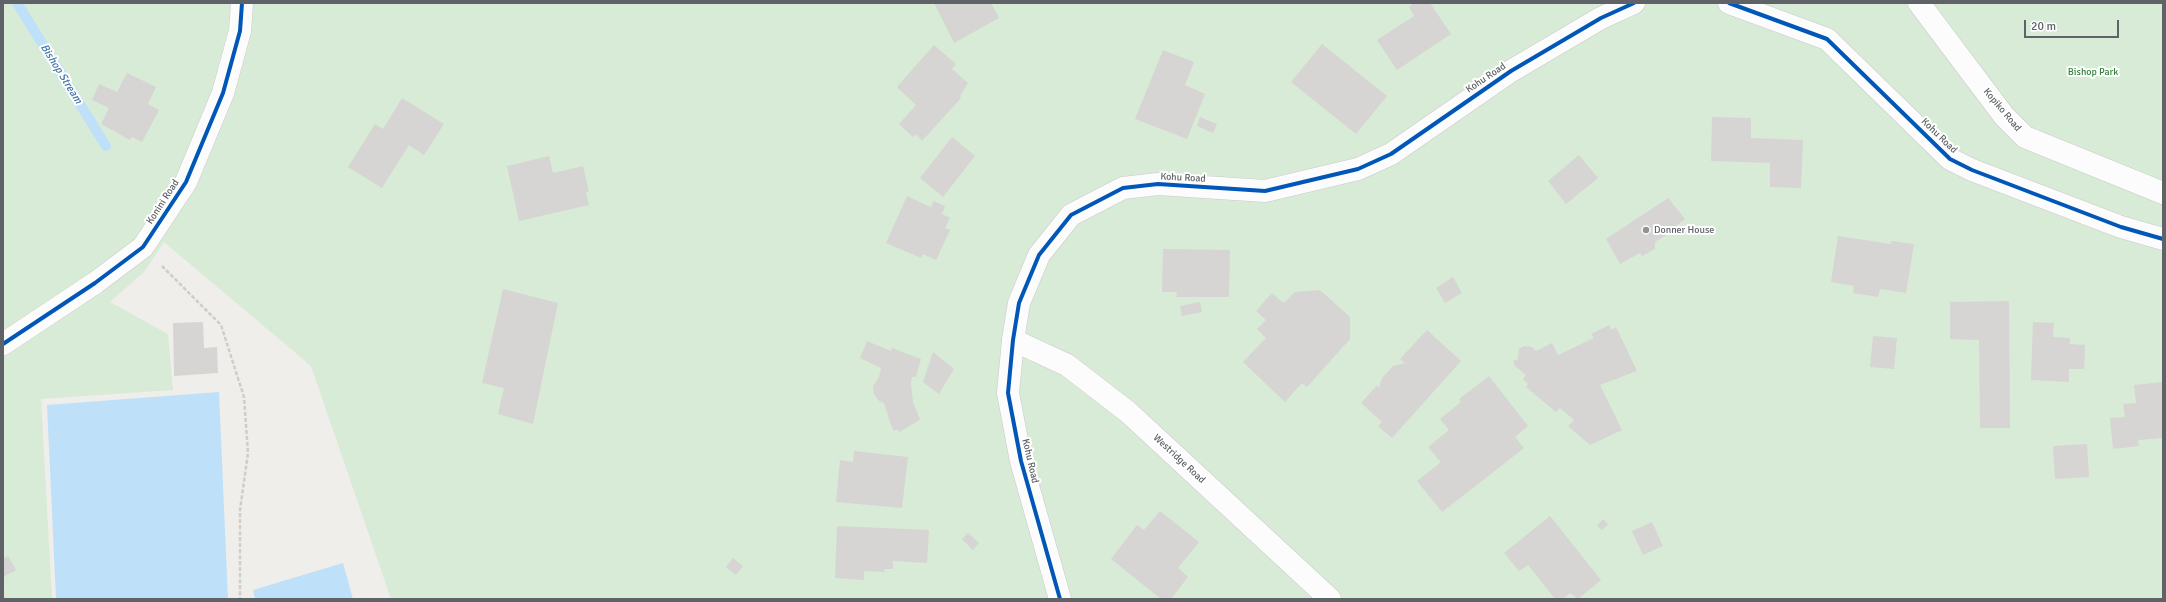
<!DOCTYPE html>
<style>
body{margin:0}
#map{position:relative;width:2166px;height:602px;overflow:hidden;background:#efeeea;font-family:Signika,sans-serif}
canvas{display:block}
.frame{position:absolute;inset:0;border:4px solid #5f6368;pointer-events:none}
.scale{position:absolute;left:2024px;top:20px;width:95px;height:18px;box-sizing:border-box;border:2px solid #5f6368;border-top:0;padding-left:5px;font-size:12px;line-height:14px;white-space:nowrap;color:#5f6368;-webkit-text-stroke:3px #fff;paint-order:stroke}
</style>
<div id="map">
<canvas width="2166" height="602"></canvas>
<div class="frame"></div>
<div class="scale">20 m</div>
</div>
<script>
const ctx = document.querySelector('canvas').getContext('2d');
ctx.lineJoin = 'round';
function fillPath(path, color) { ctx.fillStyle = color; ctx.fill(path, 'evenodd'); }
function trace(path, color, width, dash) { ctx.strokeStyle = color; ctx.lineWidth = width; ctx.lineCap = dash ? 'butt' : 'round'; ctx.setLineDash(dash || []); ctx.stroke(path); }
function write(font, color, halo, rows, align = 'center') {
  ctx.font = font + ' Signika,sans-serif'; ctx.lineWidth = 4; ctx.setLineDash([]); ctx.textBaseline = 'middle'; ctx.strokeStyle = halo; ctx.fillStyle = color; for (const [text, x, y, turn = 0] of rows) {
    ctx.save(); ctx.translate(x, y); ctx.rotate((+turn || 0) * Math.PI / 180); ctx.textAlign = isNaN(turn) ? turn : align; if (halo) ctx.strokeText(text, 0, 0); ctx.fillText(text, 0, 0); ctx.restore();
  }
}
const green = new Path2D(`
 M3,3H2163V599H391L311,366L164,242L144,272L110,302L168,334L173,390L41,399L52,599H3Z`);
const water = new Path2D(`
 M219,392L228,599H56L47,405Z
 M343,563L353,599H255L253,590Z`);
const stream = new Path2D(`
 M17,3L106,146`);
const building = new Path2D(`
 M934,3H991L999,18L954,43Z
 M1414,3H1430L1451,34L1397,70L1377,40L1414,16L1409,7Z
 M1322,44L1387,96L1356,134L1291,82Z
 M934,45L956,64L952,69L968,83L960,96L961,98L922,141L916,134L913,137L899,124L916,105L897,87Z
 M1163,50L1194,62L1185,85L1205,94L1187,139L1135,119Z
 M127,73L156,87L148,104L159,110L142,142L132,137L130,140L101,124L109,108L92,100L99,84L117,92Z
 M402,98L444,124L424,155L409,145L382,188L348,167L375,124L383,129Z
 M1200,117L1217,124L1213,133L1197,126Z
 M1712,117L1751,118V138L1803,140L1801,188L1770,187V163L1711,161Z
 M952,137L975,156L943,197L920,178Z
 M1579,155L1598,178L1566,204L1548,181Z
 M549,156L553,173L583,166L589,192H586L589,205L519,221L507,166Z
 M907,196L931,207L934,201L945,206L942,214L950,218L945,228L950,230L936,260L923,254L921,258L886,243Z
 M1668,198L1685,219L1672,229L1673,231L1655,242V249L1642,256L1640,253L1620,264L1606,239Z
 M1838,236L1891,244V241L1914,244L1906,293L1880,289L1878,297L1853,293L1854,286L1831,282Z
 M1163,249L1230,250L1229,297H1176L1177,292H1162Z
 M1453,277L1462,293L1445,303L1436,288Z
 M503,289L558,303L533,424L498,414L504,388L482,383Z
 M1320,290L1350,317V339L1307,387L1302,383L1285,402L1243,362L1266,338L1257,329L1266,320L1256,311L1272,293L1282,302H1285L1295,292Z
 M2009,301L2010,428H1980L1979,340L1950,339V302Z
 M1200,302L1202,312L1182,316L1180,306Z
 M203,322L204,348L217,347L218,373L174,376L173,323Z
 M2033,322L2054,323L2053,337L2070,338V344L2085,345L2084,369H2069V382L2031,380Z
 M1609,325L1611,330L1616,327L1637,371L1600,385L1622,430L1590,445L1568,426L1574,420L1560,408L1556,412L1526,387L1528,384L1523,379L1526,375L1515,366L1513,361L1518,359L1519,349L1524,346L1532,347L1536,351L1552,343L1558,355L1594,338L1591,334Z
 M1427,330L1461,361L1392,438L1378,426L1382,422L1361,403L1377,385L1379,388L1382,378L1393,366L1405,363L1400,359Z
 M1873,336L1897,338L1894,369L1870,367Z
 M867,341L891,351L892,348L921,359L916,377H912L911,383L913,402L920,420L899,432L897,429L894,431L891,425L884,403L879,401L874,394L873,386L879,377L881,368L860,358Z
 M933,352L954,369L939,394L923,382Z
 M1489,376L1528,426L1515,437L1524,448L1442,512L1417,481L1441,462L1428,447L1449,430L1440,419L1461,402L1459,399Z
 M2163,382V438L2138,440L2139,446L2113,449L2110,418L2125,417L2123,404L2136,403L2134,385Z
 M2087,444L2089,477L2055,479L2053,446Z
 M854,451L908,457L902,508L836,502L840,460L853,462Z
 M1160,511L1199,542L1178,568L1188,577L1171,599H1161L1111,559L1137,525L1144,530Z
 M1550,516L1601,580L1578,599L1570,593L1563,599H1555L1528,565L1519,571L1504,553Z
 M1603,519L1608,524L1602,530L1597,526Z
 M1652,522L1663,546L1643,555L1632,531Z
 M837,526L929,530L927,563L893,561V569H884L885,572L864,571V580L835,578Z
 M968,533L979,543L973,550L962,539Z
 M8,556L16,570L3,577V559Z
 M733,558L743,566L736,575L726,567Z`);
const path = new Path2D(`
 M162,266L221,325L244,397L248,453L240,510V599`);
const street = new Path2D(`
 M1013,340L1067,365L1128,412L1330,599
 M3,344L95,283L143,247L186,182L223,93L240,31L242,3`);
const secondary = new Path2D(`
 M1729,3L1827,39L1950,159L1972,170L2121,227L2163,239
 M1919,3L2004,116L2025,137L2163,193
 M1060,599L1021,461L1008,393L1013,340L1019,303L1039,255L1071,215L1123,188L1158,184L1265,191L1358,169L1391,154L1511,71L1601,18L1634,3`);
const cycleway = new Path2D(`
 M1729,3L1827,39L1950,159L1972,170L2121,227L2163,239
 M3,344L95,283L143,247L186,182L223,93L240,31L242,3
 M1060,599L1021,461L1008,393L1013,340L1019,303L1039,255L1071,215L1123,188L1158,184L1265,191L1358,169L1391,154L1511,71L1601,18L1634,3`);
const markers = [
 [1646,230,4,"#919496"]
];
const parkNames = [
 ["Bishop Park",2093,72]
];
const streetNames = [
 ["Kohu Road",1486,78,-34],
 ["Kopiko Road",2002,110,50],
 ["Kohu Road",1939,136,44],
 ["Kohu Road",1183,178,3],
 ["Konini Road",163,202,-57],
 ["Westridge Road",1179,459,43],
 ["Kohu Road",1030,461,77]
];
const poiNames = [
 ["Donner House",1654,230]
];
const waterNames = [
 ["Bishop Stream",61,74,58]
];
fillPath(green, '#d8ebd6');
fillPath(water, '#bfe0f9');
trace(stream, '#bfe0f9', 10);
fillPath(building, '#d6d5d3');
trace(street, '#cbcccc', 23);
trace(secondary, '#cacacb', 23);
trace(path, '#cacfcc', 2.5, [4, 2]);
trace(street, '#fdfcfc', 22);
trace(secondary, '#fdfcfc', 22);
trace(cycleway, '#0057b8', 4);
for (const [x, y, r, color] of markers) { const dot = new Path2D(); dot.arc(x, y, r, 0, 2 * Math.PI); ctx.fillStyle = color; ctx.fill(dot); trace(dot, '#fff', 1.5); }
write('10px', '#348238', '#fff', parkNames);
write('10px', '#5f6368', '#fff', streetNames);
write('10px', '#5f6368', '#fff', poiNames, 'left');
write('italic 11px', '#4174aa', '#fff', waterNames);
</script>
